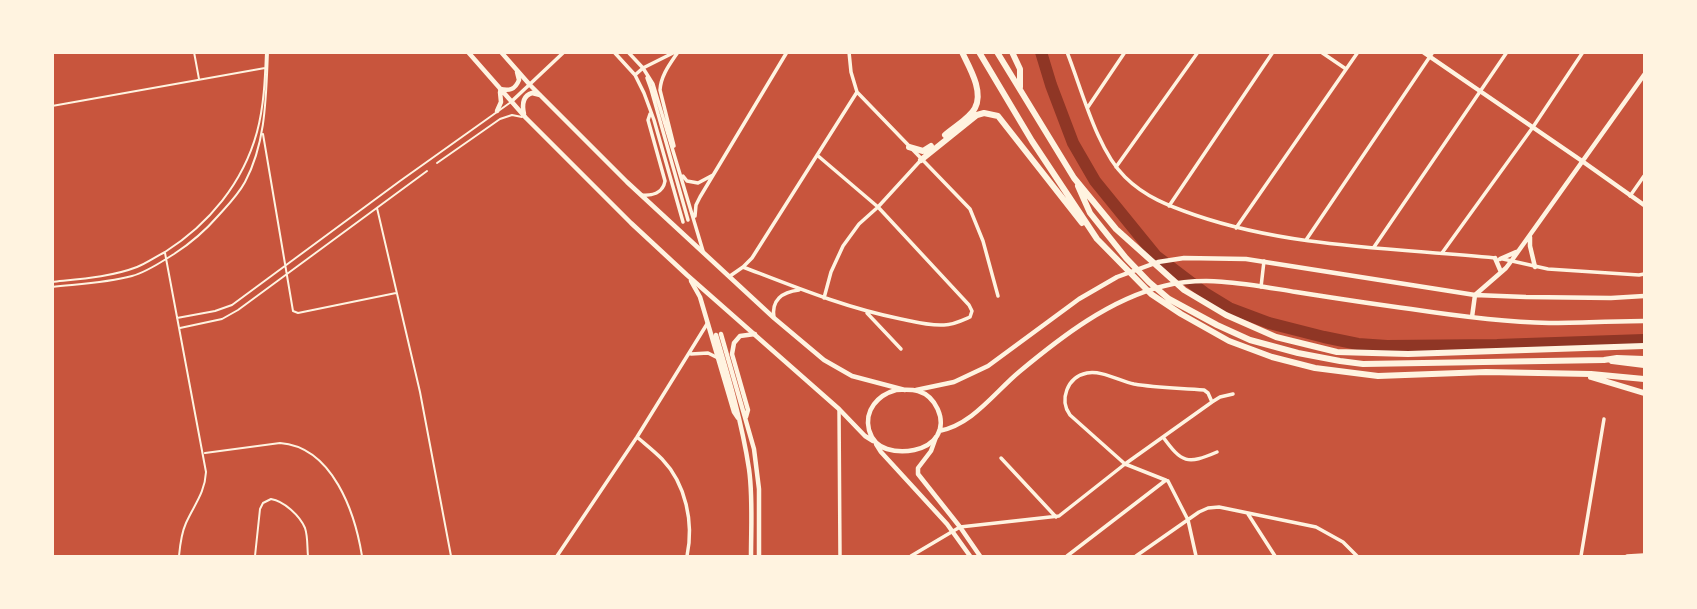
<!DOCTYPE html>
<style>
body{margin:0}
#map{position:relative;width:1697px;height:609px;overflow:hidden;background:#c8553d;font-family:Georgia,serif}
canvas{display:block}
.frame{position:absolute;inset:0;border:54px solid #fff3e0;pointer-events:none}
</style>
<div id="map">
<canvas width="1697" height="609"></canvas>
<div class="frame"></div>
</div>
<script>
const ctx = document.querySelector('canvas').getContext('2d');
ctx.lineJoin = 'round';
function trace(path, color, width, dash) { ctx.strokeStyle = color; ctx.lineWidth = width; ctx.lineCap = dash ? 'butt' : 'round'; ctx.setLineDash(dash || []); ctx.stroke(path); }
const river = new Path2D(`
 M1041,52L1051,85L1073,143L1095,181L1156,256L1206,294L1229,308L1269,323L1324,337L1358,344L1387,346L1497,345L1644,340`);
const service = new Path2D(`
 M194,52L199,79
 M52,106L265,68
 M263,134L293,311L298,313L396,293
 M437,163L500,119L512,115L522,117
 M377,208L420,392L451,556
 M165,253L206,472C205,493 194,505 186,523C181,534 180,545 179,556
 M52,282C80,279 111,277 137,267C147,263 155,257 165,252C209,224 243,183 257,132C264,106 265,79 266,52
 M52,287C79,284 106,283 132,276C147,272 161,262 174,254C191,243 205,231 218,216C228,205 238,195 245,182C266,143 266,97 268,52
 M177,318L215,311L232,305L400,181L511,102
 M180,328L222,319L238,310L427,171
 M205,453L280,443C333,447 355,513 362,556
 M255,556L260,509L263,503L271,499C284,501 300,516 305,528C308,537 307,547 308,556`);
const minor = new Path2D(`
 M614,52L635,75L644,93L654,120L683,222
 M628,52L643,68L653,84L703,251
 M849,52L851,72L857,92L970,209L983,241L998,296
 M1067,52C1082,90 1097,150 1125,177C1145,197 1169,206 1195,215C1291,248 1395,248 1495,258
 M1321,52L1346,69
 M635,75L643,68L675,52
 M647,78L651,89L688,220
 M512,101L564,52
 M1088,107L1125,52
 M674,146L660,90C661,75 670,64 678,52
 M1116,167L1198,52
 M683,176L687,181L698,183L713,175
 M641,195C652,196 663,193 665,181L648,120L650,114
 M1630,196L1644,176
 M1169,206L1273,52
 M695,216L696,205L700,197L787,52
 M1236,228L1358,52
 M1306,240L1433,52
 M1374,247L1507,52
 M1442,253L1533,127L1583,52
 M1503,259L1548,269L1639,275L1644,274
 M743,267C795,287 846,308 901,319C915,322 930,326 944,325C953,325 961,321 970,317L972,311L969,305L878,207L817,155
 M730,276L743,267L752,258L857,92
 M1261,287L1264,261
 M824,298L831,272L843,246L859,224L878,207L921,160
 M867,313L901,349
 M774,318C771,300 782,292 799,290
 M691,354L708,353L716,357
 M839,409L840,556
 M637,437C645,444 654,451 662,459C686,484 694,523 687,556
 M1163,437C1182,463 1187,465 1217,452
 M1001,458L1056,517
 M1248,514L1275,556
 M557,556L637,437L707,324
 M911,556L960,527L1059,516L1125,464L1212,402L1220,397L1233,394
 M1067,556L1166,480
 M1136,556L1199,512L1208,508L1219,507L1316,527L1343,542L1357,556
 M1196,556L1188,520L1168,481L1125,464L1070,415C1059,400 1067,377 1087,373C1101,370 1120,381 1134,384C1157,388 1181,388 1204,390L1208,393L1212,402
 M1581,556L1604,419
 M1627,556L1644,555`);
const tertiary = new Path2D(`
 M1423,52L1582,161
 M691,281L700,297L734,412L738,418
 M721,334L754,449L759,489V556
 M716,335C729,379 742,423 749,469C753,497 751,527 751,556
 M746,417L748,410L732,354L734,343L740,336L755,334
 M936,437L931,451L918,468V474L960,527L980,556
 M876,444L881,452L947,524L970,556`);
const secondary = new Path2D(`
 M468,52L526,118L631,223L687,275L839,409L865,436L873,441
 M501,52L530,85L627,182L774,318L824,360L852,376L905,390
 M500,89C509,91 515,90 519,80L517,72
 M497,111L501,102L500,92
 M524,114C522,105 522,96 532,93L540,95
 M1582,161L1644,205
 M1530,237V246L1535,267
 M1495,258L1501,272
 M1500,259L1516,252
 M1475,295L1506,268L1512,260L1644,75
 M1472,317L1475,295
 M896,390C904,390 911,389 918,391C935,396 947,419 937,436C927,451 903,454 887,449C877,446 872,440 869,430C864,410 878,395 896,390Z
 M916,390L954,382L988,366L1079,299L1117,277L1158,262L1184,258L1246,259L1475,295L1526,297L1611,298L1644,296
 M939,431C972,425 994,393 1019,372C1061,337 1110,299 1164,286C1207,275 1252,285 1296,292C1334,298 1373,304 1411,309C1457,316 1503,322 1549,323C1581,323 1613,321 1644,321`);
const motorway = new Path2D(`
 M979,52L1032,141L1097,239L1151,294L1181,314L1229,341L1272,357L1315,368L1378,376L1486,372L1591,374L1644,379
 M997,52L1074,178L1116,229L1184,290L1226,315L1276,337L1337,352L1408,354L1644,346
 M1012,52L1020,69V87
 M945,135C954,127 970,118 975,108C984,91 969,67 962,52
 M909,147L923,151L931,146
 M921,160L977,115L984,113L998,116L1082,223
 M1078,186L1090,213L1126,258L1149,282L1169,299L1217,325L1250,340L1298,353L1340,361L1363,364L1604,360L1617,358L1644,359
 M1612,361L1644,365
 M1591,377L1644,393`);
trace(river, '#8f3625', 12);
trace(service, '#fff3e0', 2);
trace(minor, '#fff3e0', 3.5);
trace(tertiary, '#fff3e0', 4.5);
trace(secondary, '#fff3e0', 4.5);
trace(motorway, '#fff3e0', 6);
</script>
